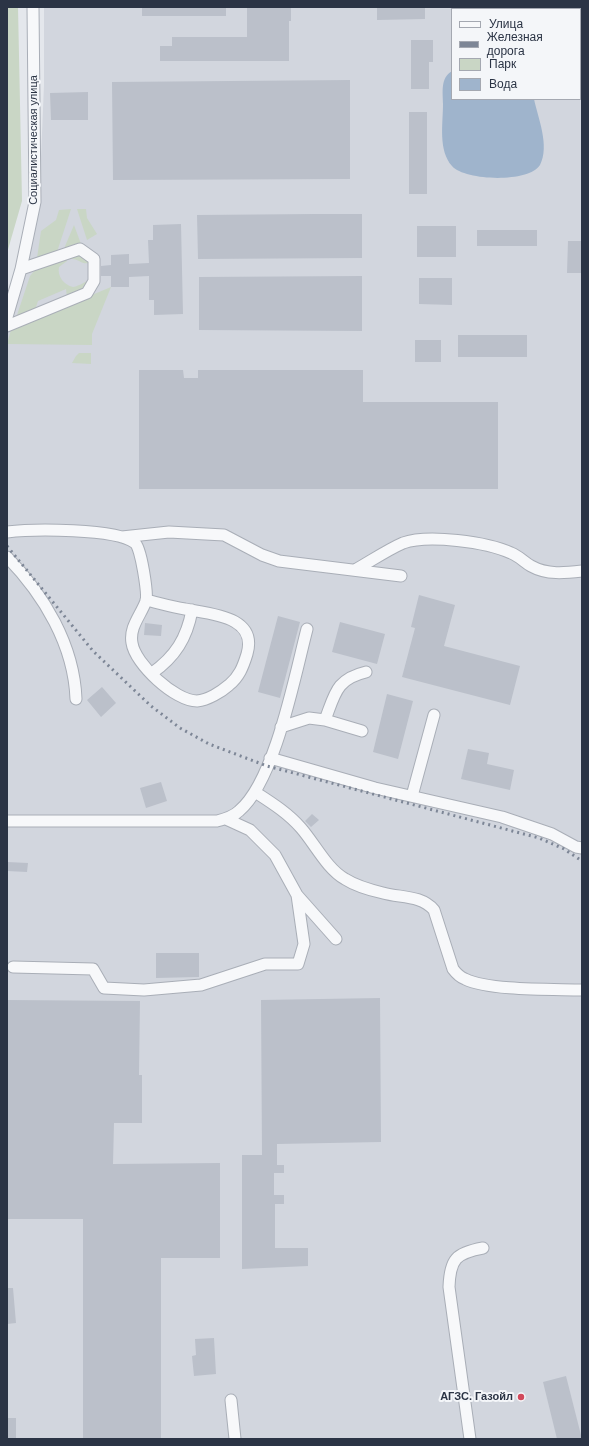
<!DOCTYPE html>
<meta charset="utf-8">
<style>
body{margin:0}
#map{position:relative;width:589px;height:1446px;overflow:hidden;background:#e4e7ec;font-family:Helvetica,sans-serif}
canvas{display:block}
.frame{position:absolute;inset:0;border:8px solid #2b3445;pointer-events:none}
.legend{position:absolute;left:451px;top:8px;width:130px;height:92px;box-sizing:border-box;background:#f4f6f9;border:1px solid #a4a8b1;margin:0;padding:5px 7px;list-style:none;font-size:12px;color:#2b3445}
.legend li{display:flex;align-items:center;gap:8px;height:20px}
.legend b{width:20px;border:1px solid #a4a8b1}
</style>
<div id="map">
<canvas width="589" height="1446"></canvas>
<div class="frame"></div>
<ul class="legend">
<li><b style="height:5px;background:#f7f8fa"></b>Улица</li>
<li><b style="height:5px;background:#7d8696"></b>Железная дорога</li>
<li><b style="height:11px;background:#c9d6c5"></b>Парк</li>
<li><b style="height:11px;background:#9fb4cc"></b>Вода</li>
</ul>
</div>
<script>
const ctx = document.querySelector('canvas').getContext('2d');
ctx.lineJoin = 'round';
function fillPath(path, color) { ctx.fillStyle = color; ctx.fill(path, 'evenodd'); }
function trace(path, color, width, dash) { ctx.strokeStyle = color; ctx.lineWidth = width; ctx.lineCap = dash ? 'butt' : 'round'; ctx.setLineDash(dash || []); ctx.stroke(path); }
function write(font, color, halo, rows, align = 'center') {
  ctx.font = font + ' Helvetica,sans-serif'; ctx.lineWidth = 4; ctx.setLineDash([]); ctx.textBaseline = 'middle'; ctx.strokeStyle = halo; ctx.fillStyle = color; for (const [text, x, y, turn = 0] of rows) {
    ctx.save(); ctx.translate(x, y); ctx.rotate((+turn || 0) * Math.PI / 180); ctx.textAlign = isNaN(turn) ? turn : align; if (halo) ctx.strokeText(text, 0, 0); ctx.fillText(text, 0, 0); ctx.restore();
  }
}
const built = new Path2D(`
 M44,7H582V1439H7V336L23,284L39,205L44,85ZM452,9H580V99H452Z`);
const green = new Path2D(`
 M7,7H18L22,201L7,253Z
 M71,209L57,252L37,258L41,231L56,220L59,210Z
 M77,209H86L87,218L97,234L87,240Z
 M74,225L81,244L63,251Z
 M78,254L85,257L89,263C81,265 78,257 67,259V261L59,267C57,276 64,285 73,287C76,287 86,282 87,281L89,282L86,288L67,297L66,289L38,301L35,310L18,317L17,315L30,276L35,270Z
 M111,287L92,334V345L7,344L11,330L15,327Z
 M79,353H91V364L72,363L76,356Z`);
const water = new Path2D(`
 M452,71V99H534C538,118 550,146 540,165C529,183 465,181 452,166C438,150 443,124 443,104C443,93 440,78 452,71Z`);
const building = new Path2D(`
 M142,7H226V16H142Z
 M247,7H291V21H289V61H160V46H172V37H247Z
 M377,7H425V19L377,20Z
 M411,40H433V62H429V89H411Z
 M350,80V179L113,180L112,82Z
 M88,92V120H51L50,93Z
 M409,112H427V194H409Z
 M314,214H362V258L198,259L197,215Z
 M181,224L183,314L154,315V300H149V276L129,277V287H111V276H101V266L111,265V255L129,254V264L149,263L148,240H153V225Z
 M417,226H456V257H417Z
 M477,230H537V246H477Z
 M568,241H582V273H567Z
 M362,276V331L199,330V277Z
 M419,278H452V305L419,304Z
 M458,335H527V357H458Z
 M415,340H441V362H415Z
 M139,370H183L184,378H198V370H363V402H498V489H139Z
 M419,595L455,605L444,646L520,666L510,705L402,677L415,628L411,627Z
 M278,616L300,622L280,698L258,692Z
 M340,622L385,634L377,664L332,652Z
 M145,623L162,625L161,636L144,635Z
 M102,687L116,703L101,717L87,700Z
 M387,694L413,701L398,759L373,752Z
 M468,749L489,753L487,764L514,770L510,790L461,779Z
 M161,782L167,801L146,808L140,788Z
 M312,814L319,820L311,827L305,821Z
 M7,862L28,863L27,872L7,871Z
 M156,953H199V977L156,978Z
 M380,998L381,1142L277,1144V1165H284V1173H274V1195H284V1204H275V1248H308V1266L242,1269V1155H262L261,1000Z
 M7,1000L140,1001L139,1075H142V1123H114L113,1164L220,1163V1258H161V1439H83V1219H7Z
 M7,1288H13L16,1323L7,1324Z
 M214,1338L216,1374L194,1376L192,1356L196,1355L195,1339Z
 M566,1376L582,1439H557L543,1382Z
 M7,1418H16V1439H7Z`);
const minor = new Path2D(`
 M7,317L21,269L35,202L33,7
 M7,326L87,293L94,281V259L80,249L21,269
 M7,532C32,529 116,528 135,543C141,547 148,594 146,601C141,615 129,627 132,643C135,664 175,701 197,701C208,700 221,692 229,685C239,677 243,667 247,654C258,616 210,614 185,609C172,607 159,603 146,600
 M122,537L169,532L224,535L262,555L279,561L401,576
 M7,557C44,595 74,645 76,699
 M355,570C371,561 387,550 403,543C428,534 487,542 511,553C519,556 524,562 531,566C547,575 565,573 582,571
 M152,673C175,657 187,638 192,610
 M325,720C335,694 336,679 366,672
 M281,727L309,718L325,720L362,731
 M270,758L375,788L502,817L552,834L576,847L582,848
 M255,792C272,803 288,813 301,828C315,844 327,869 345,879C356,886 370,890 383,893C401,898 421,895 434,910L453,969C456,973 460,977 465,979C490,991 553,989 582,990
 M412,796L434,715
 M226,819L250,830L275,855L297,895L336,939
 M7,821H217C225,819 233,817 239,811C275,781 295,675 307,629
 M13,967L93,969L104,988L144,990L201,985L265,964H298L304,944L297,895
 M231,1400L235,1439
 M470,1439L449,1287C450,1259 456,1253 483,1248`);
const rail = new Path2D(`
 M7,546L93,651L151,706L180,728L209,744L267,766L539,838L564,849L582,861`);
const markers = [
 [521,1397,4,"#d1495b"]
];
const streetNames = [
 ["Социалистическая улица",34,140,-90]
];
const poiNames = [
 ["АГЗС. Газойл",513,1397]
];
fillPath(built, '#d2d6de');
fillPath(green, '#c9d6c5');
fillPath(water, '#9fb4cc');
fillPath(building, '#bbc0ca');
trace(minor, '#a9aeb7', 13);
trace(minor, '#f7f8fa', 11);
trace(rail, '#7d8696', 3, [2, 4]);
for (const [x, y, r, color] of markers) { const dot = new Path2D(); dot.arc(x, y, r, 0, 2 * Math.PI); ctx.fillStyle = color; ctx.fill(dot); trace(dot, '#f4f6f9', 1.5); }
write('11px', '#2b3445', '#f4f6f9', streetNames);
write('bold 11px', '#2b3445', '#f4f6f9', poiNames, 'right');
</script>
